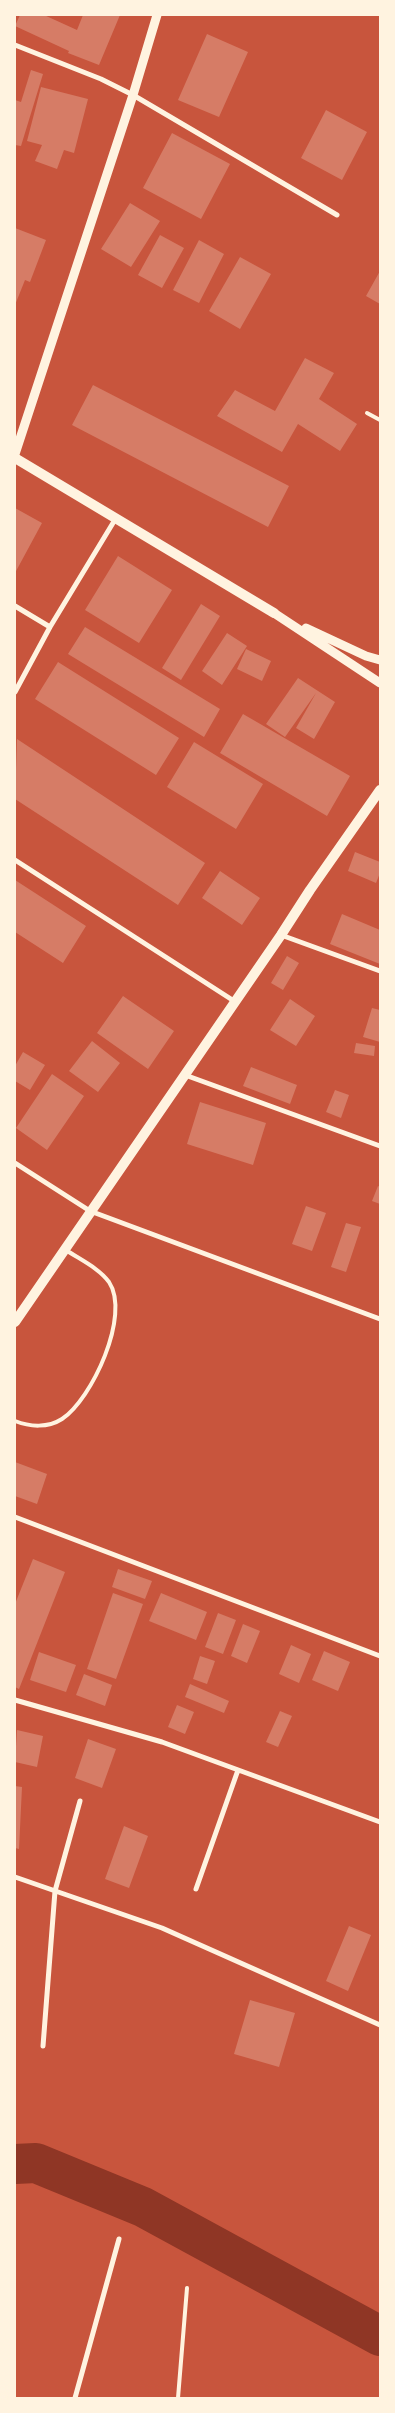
<!DOCTYPE html>
<style>
body{margin:0}
#map{position:relative;width:395px;height:2413px;overflow:hidden;background:#c8553d;font-family:"Archivo Narrow",sans-serif}
canvas{display:block}
.frame{position:absolute;inset:0;border:16px solid #fff3e0;pointer-events:none}
</style>
<div id="map">
<canvas width="395" height="2413"></canvas>
<div class="frame"></div>
</div>
<script>
const ctx = document.querySelector('canvas').getContext('2d');
ctx.lineJoin = 'round';
function trace(path, color, width, dash) { ctx.strokeStyle = color; ctx.lineWidth = width; ctx.lineCap = dash ? 'butt' : 'round'; ctx.setLineDash(dash || []); ctx.stroke(path); }
function fillPath(path, color) { ctx.fillStyle = color; ctx.fill(path, 'evenodd'); }
const river = new Path2D(`
 M15,2164L36,2163L143,2207L380,2336`);
const building = new Path2D(`
 M20,15H44L77,30L83,15H120L99,65L68,53L69,51L15,26Z
 M207,34L248,52L219,117L178,100Z
 M31,70L43,74L21,146L15,145V100L21,102Z
 M41,87L88,99L74,153L64,150L57,169L35,161L42,145L27,141Z
 M326,110L367,132L342,180L301,158Z
 M172,133L230,164L201,219L143,188Z
 M130,203L160,221L131,267L101,249Z
 M15,228L46,240L30,282L25,280L15,305Z
 M160,235L184,248L162,288L138,275Z
 M199,240L224,254L199,303L173,290Z
 M240,257L271,274L240,329L209,311Z
 M380,271V304L366,296Z
 M305,358L334,373L319,399L357,424L340,451L298,424L282,452L217,416L235,390L275,411Z
 M93,385L289,486L268,527L72,425Z
 M15,508L42,523L15,573Z
 M118,556L172,590L139,643L85,610Z
 M201,604L220,616L181,680L162,668Z
 M85,627L220,709L204,737L68,654Z
 M227,633L247,646L222,685L202,671Z
 M246,649L271,661L262,681L237,669Z
 M58,662L179,738L156,775L35,699Z
 M298,678L335,702L314,739L296,728L316,693L285,737L266,724Z
 M243,714L350,776L327,816L220,753Z
 M17,739L205,863L178,905L15,799Z
 M194,742L263,784L236,829L167,787Z
 M355,852L380,862V873L376,883L348,871Z
 M220,871L260,898L242,925L202,898Z
 M15,880L86,926L63,963L15,932Z
 M342,914L380,930V964L330,944Z
 M287,956L299,963L283,990L271,983Z
 M123,996L174,1031L148,1069L97,1033Z
 M290,999L315,1016L296,1046L270,1030Z
 M372,1008L380,1010V1042L363,1037Z
 M92,1041L120,1063L98,1092L69,1071Z
 M356,1043L375,1046L374,1056L354,1053Z
 M23,1052L45,1065L30,1090L15,1081V1066Z
 M251,1067L297,1085L290,1104L243,1086Z
 M52,1074L84,1096L47,1150L16,1128Z
 M335,1090L349,1095L341,1118L326,1112Z
 M200,1102L266,1123L253,1165L187,1144Z
 M378,1186L380,1187V1204L372,1201Z
 M306,1206L326,1213L312,1251L292,1244Z
 M346,1223L361,1227L346,1272L331,1267Z
 M15,1462L47,1474L37,1504L15,1496Z
 M33,1559L65,1572L19,1689L15,1687V1604Z
 M118,1569L152,1581L145,1599L112,1587Z
 M113,1593L143,1604L116,1679L87,1669Z
 M161,1593L207,1612L196,1640L149,1621Z
 M218,1613L236,1620L223,1654L205,1647Z
 M243,1624L260,1631L247,1663L231,1656Z
 M291,1645L311,1654L299,1683L279,1674Z
 M324,1651L350,1662L338,1691L312,1680Z
 M39,1652L76,1665L66,1692L30,1680Z
 M200,1656L215,1661L207,1684L193,1679Z
 M84,1674L112,1685L105,1706L76,1695Z
 M190,1684L229,1701L224,1713L185,1697Z
 M177,1705L194,1712L185,1734L168,1727Z
 M280,1711L292,1716L278,1747L266,1742Z
 M17,1730L43,1736L37,1767L15,1762Z
 M88,1739L116,1749L102,1788L75,1778Z
 M15,1786L22,1787L19,1849L15,1848Z
 M124,1826L148,1836L129,1888L105,1879Z
 M349,1926L371,1935L348,1991L326,1981Z
 M250,2000L295,2013L279,2067L234,2054Z`);
const service = new Path2D(`
 M367,413L380,420
 M15,1421C30,1427 48,1428 62,1419C92,1399 131,1315 109,1282C99,1268 79,1259 66,1250
 M178,2398L187,2288`);
const minor = new Path2D(`
 M15,45L101,79L133,95L337,215
 M15,606L50,627
 M15,692L50,627L116,518
 M15,860L234,1001
 M281,935L380,971
 M185,1075L380,1146
 M15,1163L90,1211L380,1319
 M15,1517L380,1656
 M15,1700L162,1742L380,1822
 M15,1877L162,1928L380,2025
 M196,1889L238,1770
 M43,2046L55,1891L80,1801
 M75,2398L119,2239`);
const tertiary = new Path2D(`
 M15,454L133,95L157,15
 M274,613L380,683
 M306,628L366,656L380,660`);
const secondary = new Path2D(`
 M15,458L274,613
 M15,1322L281,935L310,890L380,790`);
trace(river, '#8f3625', 40);
fillPath(building, '#d67c66');
trace(service, '#fff3e0', 4);
trace(minor, '#fff3e0', 5);
trace(tertiary, '#fff3e0', 9);
trace(secondary, '#fff3e0', 10);
</script>
